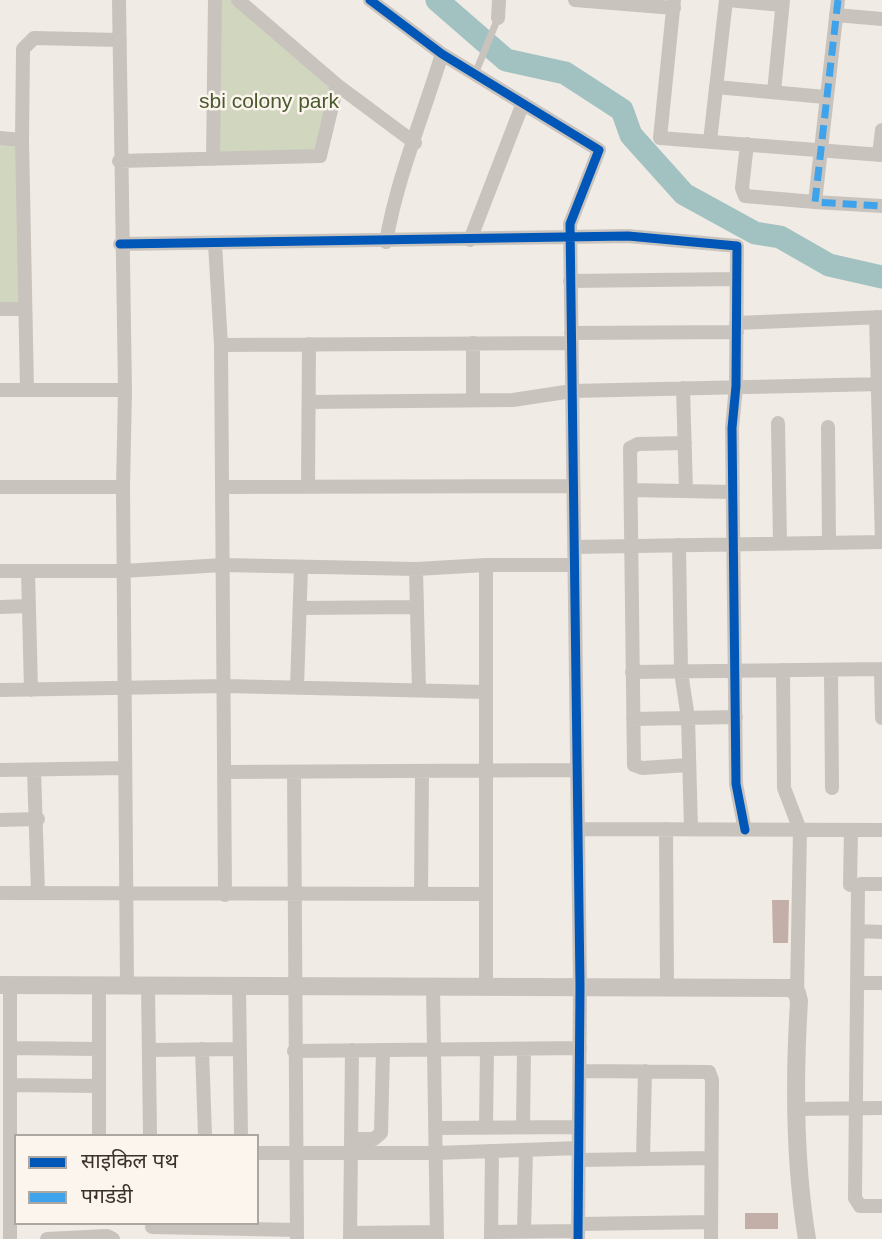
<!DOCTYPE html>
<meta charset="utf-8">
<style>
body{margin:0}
#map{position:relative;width:882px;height:1239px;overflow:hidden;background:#f0ebe5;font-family:Arial,"Noto Sans Devanagari",sans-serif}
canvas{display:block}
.legend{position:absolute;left:14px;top:1134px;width:245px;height:91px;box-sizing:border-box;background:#fbf5ee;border:2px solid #aea6a0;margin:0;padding:9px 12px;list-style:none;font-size:21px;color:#3b302b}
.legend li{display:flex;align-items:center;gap:14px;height:35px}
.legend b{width:35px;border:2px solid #aea6a0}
</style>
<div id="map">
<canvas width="882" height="1239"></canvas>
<ul class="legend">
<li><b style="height:9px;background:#0057b8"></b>साइकिल पथ</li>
<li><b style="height:9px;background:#3fa3eb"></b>पगडंडी</li>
</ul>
</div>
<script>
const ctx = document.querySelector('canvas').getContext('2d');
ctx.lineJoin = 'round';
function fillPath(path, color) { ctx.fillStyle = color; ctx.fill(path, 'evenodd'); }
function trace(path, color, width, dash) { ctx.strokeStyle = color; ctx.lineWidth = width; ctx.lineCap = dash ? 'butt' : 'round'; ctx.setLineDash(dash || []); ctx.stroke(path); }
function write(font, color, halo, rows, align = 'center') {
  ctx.font = font + ' Arial,sans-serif'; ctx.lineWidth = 5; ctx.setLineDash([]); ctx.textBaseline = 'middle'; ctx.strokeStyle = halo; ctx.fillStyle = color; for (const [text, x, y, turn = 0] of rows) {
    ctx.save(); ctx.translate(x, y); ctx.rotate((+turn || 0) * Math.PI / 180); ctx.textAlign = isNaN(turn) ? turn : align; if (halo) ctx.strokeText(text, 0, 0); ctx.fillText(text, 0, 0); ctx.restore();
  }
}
const green = new Path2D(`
 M213,0H231L340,85L322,156L213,159Z
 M0,139L22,140L25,309H0Z`);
const river = new Path2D(`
 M437,0L506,60L565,73L622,110L631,135L684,194L755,233L780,237L829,265L882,277`);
const building = new Path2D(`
 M772,900H789L788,943H773Z
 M745,1213H778V1229H745Z`);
const service = new Path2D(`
 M475,74L498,18`);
const minor = new Path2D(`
 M119,0L125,390L123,487L127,985
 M370,0L442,54L599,150L570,224L580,986L578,1239
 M575,0L674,8
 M674,0L660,138L882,155
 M728,0L782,5
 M838,0L815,202L882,206
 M836,15L882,19
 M498,18L499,0
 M337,85L415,143
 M716,87L825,97
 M774,92L783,0
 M0,138L22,140
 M710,141L726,0
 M747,144L742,188L745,196L815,202
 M879,155L882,130
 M213,159L215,0
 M119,161L320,156L337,85L238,0
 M470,240L523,103
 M386,242C397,178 423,116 442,54
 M120,244L628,236L737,246L736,386L732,428L736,784L745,830
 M215,244L221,345L225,895
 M570,281L736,279
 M0,309H24
 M876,317L882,542
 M736,323L882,317
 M571,333L737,332
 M473,343V400
 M221,345L571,343
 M683,388L686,491
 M27,389L22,140L23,49L34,38L120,40
 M0,390H125
 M309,402L513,400L572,391L882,384
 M778,423L780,544
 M828,427L829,543
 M685,443L638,444L630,448L634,765L642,768L689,765
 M0,487H123
 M222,487L573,486
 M308,487L309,344
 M631,490L733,492
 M679,545L681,672L688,718L691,829
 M574,547L882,542
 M486,565H574
 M416,569L419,690
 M0,571H123L223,565L416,569L486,565V986
 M28,571L31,690
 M0,607L29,606
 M300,608L417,607
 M881,669L882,718
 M783,670L784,788L800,830L797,993
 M831,670L832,788
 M632,672L882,669
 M297,688L301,567
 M0,690L224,686L486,692
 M633,719L736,717
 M0,770L125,768
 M34,770L38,893
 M224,772L577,770
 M294,772L297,1239
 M0,820L38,819
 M578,829L882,830
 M666,829L667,987
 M882,884H861L858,888L855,1198L860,1206H882
 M850,885L851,830
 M0,893L486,894
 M421,894L422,772
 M858,931L882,932
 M858,983H882
 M148,985L150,1136
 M239,986L241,1136
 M433,986L437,1239
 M10,1048L99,1049
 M202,1049L205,1136
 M149,1050L240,1049
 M294,1051L580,1048
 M580,1071L709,1072L712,1080L711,1239
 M10,1085L99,1086
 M796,1109L882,1108
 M523,1127L524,1049
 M435,1128L579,1127
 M486,1128L487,1050
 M99,1136V985
 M351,1139H374L381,1133L383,1050
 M257,1153H436L579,1148
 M643,1159L645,1071
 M579,1160L711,1158
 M578,1224L711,1222
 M152,1227L297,1230
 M524,1231L526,1150
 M491,1232L578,1231
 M350,1233L436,1232
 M10,1239V985
 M47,1239L107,1236L113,1239
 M350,1239L352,1050
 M491,1239L492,1151`);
const tertiary = new Path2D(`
 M0,985L791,988L797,993L799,1001C794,1081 794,1160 807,1239`);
const quiet = new Path2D(`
 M838,0L815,202L882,206`);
const cycleway = new Path2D(`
 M370,0L442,54L599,150L570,224L580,986L578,1239
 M120,244L628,236L737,246L736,386L732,428L736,784L745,830`);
const parkNames = [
 ["sbi colony park",269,102]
];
fillPath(green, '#d1d6bf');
trace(river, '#a1c2c1', 23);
fillPath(building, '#c3afa7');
trace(service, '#c9c3be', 7);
trace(minor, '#c9c3be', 14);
trace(tertiary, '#c9c3be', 18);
trace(quiet, '#3fa3eb', 7, [14, 7]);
trace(cycleway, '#0057b8', 9);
write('21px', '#4a5a2e', '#fbf5ee', parkNames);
</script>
